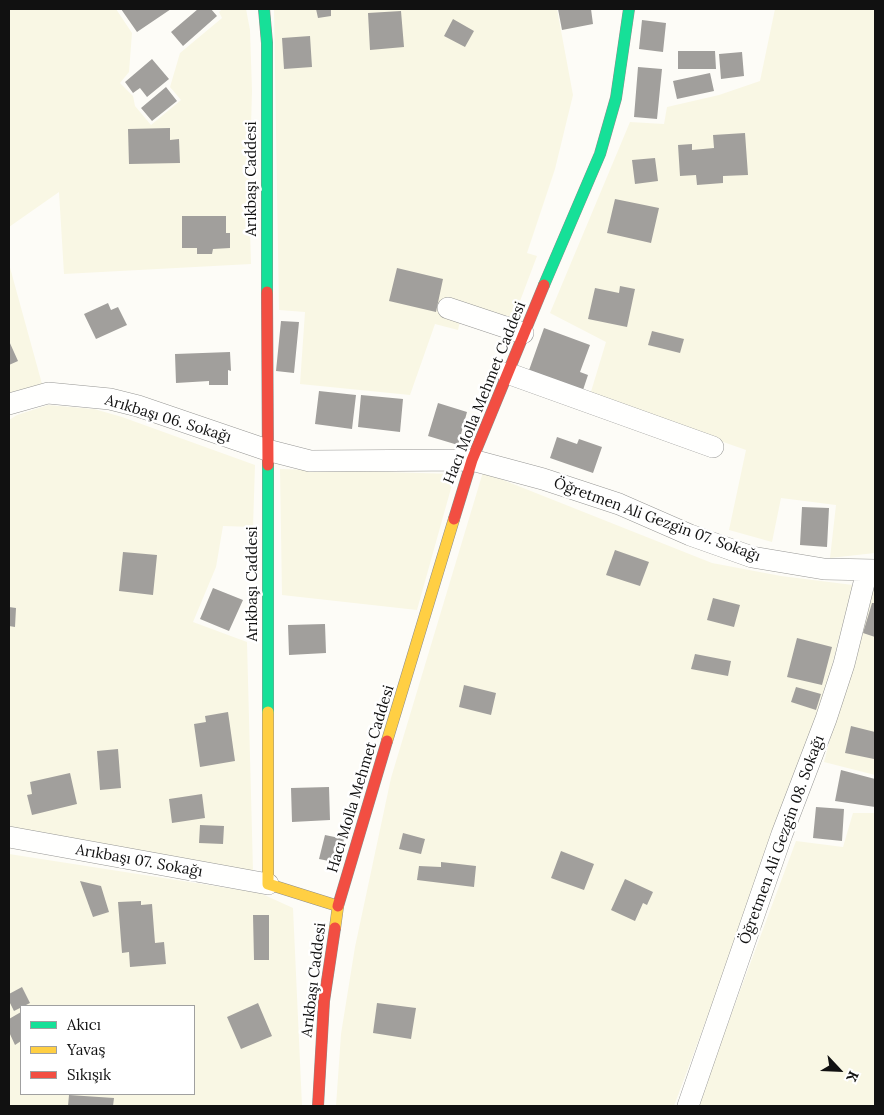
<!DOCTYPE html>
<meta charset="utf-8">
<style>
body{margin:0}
#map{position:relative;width:884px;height:1115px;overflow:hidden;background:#fdfcf7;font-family:Lora,serif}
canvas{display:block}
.frame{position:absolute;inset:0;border:10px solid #111;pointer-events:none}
.legend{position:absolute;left:20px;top:1005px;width:175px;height:90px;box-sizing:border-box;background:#fff;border:1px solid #a0a0a0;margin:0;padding:6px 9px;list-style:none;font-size:15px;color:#111}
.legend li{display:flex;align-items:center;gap:10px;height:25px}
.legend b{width:25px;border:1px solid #a0a0a0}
.north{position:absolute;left:814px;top:1045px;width:50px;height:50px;-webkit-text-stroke:4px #fff;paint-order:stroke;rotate:115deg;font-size:14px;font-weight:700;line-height:20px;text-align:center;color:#111}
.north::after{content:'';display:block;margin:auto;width:18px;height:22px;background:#111;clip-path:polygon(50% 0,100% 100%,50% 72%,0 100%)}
</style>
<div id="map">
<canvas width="884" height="1115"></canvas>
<div class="frame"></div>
<ul class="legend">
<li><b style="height:6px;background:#16e098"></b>Akıcı</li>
<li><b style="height:6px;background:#ffcf43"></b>Yavaş</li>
<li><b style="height:6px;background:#f24e42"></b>Sıkışık</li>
</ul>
<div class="north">K</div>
</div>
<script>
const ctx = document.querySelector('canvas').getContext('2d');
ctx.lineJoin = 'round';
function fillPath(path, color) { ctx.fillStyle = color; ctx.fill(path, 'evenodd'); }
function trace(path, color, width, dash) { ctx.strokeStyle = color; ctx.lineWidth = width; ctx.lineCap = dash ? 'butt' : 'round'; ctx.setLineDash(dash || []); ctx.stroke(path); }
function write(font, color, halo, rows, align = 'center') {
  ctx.font = font + ' Lora,serif'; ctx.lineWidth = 5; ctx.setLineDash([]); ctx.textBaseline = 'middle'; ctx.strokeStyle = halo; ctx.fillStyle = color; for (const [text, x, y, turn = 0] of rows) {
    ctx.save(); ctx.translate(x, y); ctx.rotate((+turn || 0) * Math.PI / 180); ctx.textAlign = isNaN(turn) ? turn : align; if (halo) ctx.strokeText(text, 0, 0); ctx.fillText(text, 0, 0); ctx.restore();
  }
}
const farmland = new Path2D(`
 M9,9H116L132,33L129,72L120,83L133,96L135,106L151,125L181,100L170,87L180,53L222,18L219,12L222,9H246L250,30L252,91L249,197L251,264L64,274L59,192L9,227Z
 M274,9H557L573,95L555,169L527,253L537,256L514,317L463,307L458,330L435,324L410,395L300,384L305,312L279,310Z
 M775,9H875V553L830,558L836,505L781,498L772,542L729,530L746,450L590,395L606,342L550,313L630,122L664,124L667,107L719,95L760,81Z
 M9,264L42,384L9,393Z
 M48,405L94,409L122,417L255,465L253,527L223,526L216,567L193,622L247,642L253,871L9,829V420L17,415Z
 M280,469L455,474L417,610L282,595Z
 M483,472L712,563L781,576L853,585L817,723L674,1106H336L341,1034L355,947L391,778Z
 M872,583H875V775L824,762Z
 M853,813H875V1106H697L796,841L843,847Z
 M9,854L260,893L293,908L302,1106H9ZM21,1006H194V1094H21Z`);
const building = new Path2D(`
 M121,9H171L137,32Z
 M198,9H211L217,16L183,46L171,32Z
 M316,9H331V16L318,18Z
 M558,9H591L593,24L562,30Z
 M401,11L404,47L370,50L368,13Z
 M453,19L474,31L465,47L444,36Z
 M642,20L666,23L663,52L639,49Z
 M310,36L312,67L284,69L282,38Z
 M678,51H715L716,69H678Z
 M742,52L744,76L721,79L719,54Z
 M152,59L169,79L147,97L140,88L133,93L125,82Z
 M638,67L662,69L657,119L634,117Z
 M710,73L714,91L677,99L673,81Z
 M166,87L177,101L152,121L141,108Z
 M170,128V140L179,139L180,163L129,164L128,129Z
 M745,133L748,175L723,176V183L697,185L696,175L680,176L678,145L692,144V150L714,148L713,135Z
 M655,158L658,181L635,184L632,160Z
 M615,199L659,208L651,243L607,233Z
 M182,216H226V233H230V248L213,249L212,254H197V248H182Z
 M397,268L443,279L436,312L389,301Z
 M620,286L635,289L627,327L588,319L595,288L619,293Z
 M108,303L111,310L118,307L127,325L96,339L84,314Z
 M281,321L299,322L294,373L276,371Z
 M544,328L590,345L580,372L588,375L582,393L528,373Z
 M652,331L684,339L680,353L648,345Z
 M9,341L18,361L9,365Z
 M230,352L231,371L228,370V385H209V381L176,383L175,354Z
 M319,391L356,395L352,429L315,424Z
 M361,395L403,399L400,432L358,427Z
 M438,403L467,412L458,445L428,436Z
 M557,437L577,444L579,439L602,447L593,473L550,458Z
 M802,507L829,508L827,547L800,545Z
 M615,550L649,562L640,586L606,575Z
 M123,552L157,555L153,595L119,591Z
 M213,588L243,600L229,631L200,619Z
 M713,598L740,605L734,627L707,620Z
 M872,603H875V637L863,633Z
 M9,607L16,608L15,627L9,626Z
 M325,624L326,653L289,655L288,625Z
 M797,638L832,647L822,685L787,677Z
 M695,654L731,661L728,676L691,669Z
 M464,685L496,693L491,715L459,707Z
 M796,687L821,694L816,710L791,702Z
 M228,712L235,761L200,767L194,724L206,722L205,716Z
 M851,726L875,732L874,759L845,753Z
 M118,749L121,788L100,790L97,751Z
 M841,770L875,779V807L835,801Z
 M70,773L77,804L32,815L27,795L32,794L30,782Z
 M329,787L330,820L292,822L291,788Z
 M202,794L205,818L172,823L169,799Z
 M816,807L844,809L842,841L813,838Z
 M200,825L224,826L223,844L199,843Z
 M403,833L425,839L421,854L399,849Z
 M325,835L344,839L339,863L319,859Z
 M561,851L594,864L584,890L551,878Z
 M441,862L476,866L474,887L417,880L419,866L441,867Z
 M625,879L653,892L647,905L643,903L635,921L611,910Z
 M80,881L101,886L109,912L93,917Z
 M141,901V905L152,904L155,943L164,942L166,964L130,967L129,952L122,953L118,902Z
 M253,915H269V960H254Z
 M22,987L30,1003L14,1011L9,1001V994Z
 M258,1003L272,1036L241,1049L227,1017Z
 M377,1003L416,1008L411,1039L373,1033Z
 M21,1012V1041L15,1045L9,1032V1019Z
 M69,1095L114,1098L113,1106H68Z`);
const street = new Path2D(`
 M448,308L523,333
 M507,373L713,447
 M9,404L48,393L110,399L138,406L267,450L310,461L472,460L543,479L619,504L690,535L752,557L824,569L875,570
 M9,837L268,884
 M688,1106L782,834L826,719L844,664L867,571`);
const fast = new Path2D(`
 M264,9L267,43V292
 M544,285L600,154L616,98L629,9
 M268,465V712`);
const slow = new Path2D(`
 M268,712V884L338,906L335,928
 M387,741L454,519`);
const jam = new Path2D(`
 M267,292L268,465
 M454,519L472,460L544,285
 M338,906L387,741
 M318,1106L324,1001L335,928`);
const streetNames = [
 ["Arıkbaşı Caddesi",252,179,-90],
 ["Hacı Molla Mehmet Caddesi",485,393,-68],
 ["Arıkbaşı 06. Sokağı",168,419,17],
 ["Öğretmen Ali Gezgin 07. Sokağı",657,520,20],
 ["Arıkbaşı Caddesi",253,584,-90],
 ["Hacı Molla Mehmet Caddesi",361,779,-73],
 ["Öğretmen Ali Gezgin 08. Sokağı",782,840,-70],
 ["Arıkbaşı 07. Sokağı",139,861,10],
 ["Arıkbaşı Caddesi",314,980,-83]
];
fillPath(farmland, '#f9f7e4');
fillPath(building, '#a19f9c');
trace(street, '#979795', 22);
trace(fast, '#8e8d8b', 12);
trace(slow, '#8e8d8b', 12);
trace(jam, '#8e8d8b', 12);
trace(street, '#fffffe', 21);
trace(fast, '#16e098', 11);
trace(slow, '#ffcf43', 11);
trace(jam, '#f24e42', 11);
write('15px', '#111', '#fff', streetNames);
</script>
